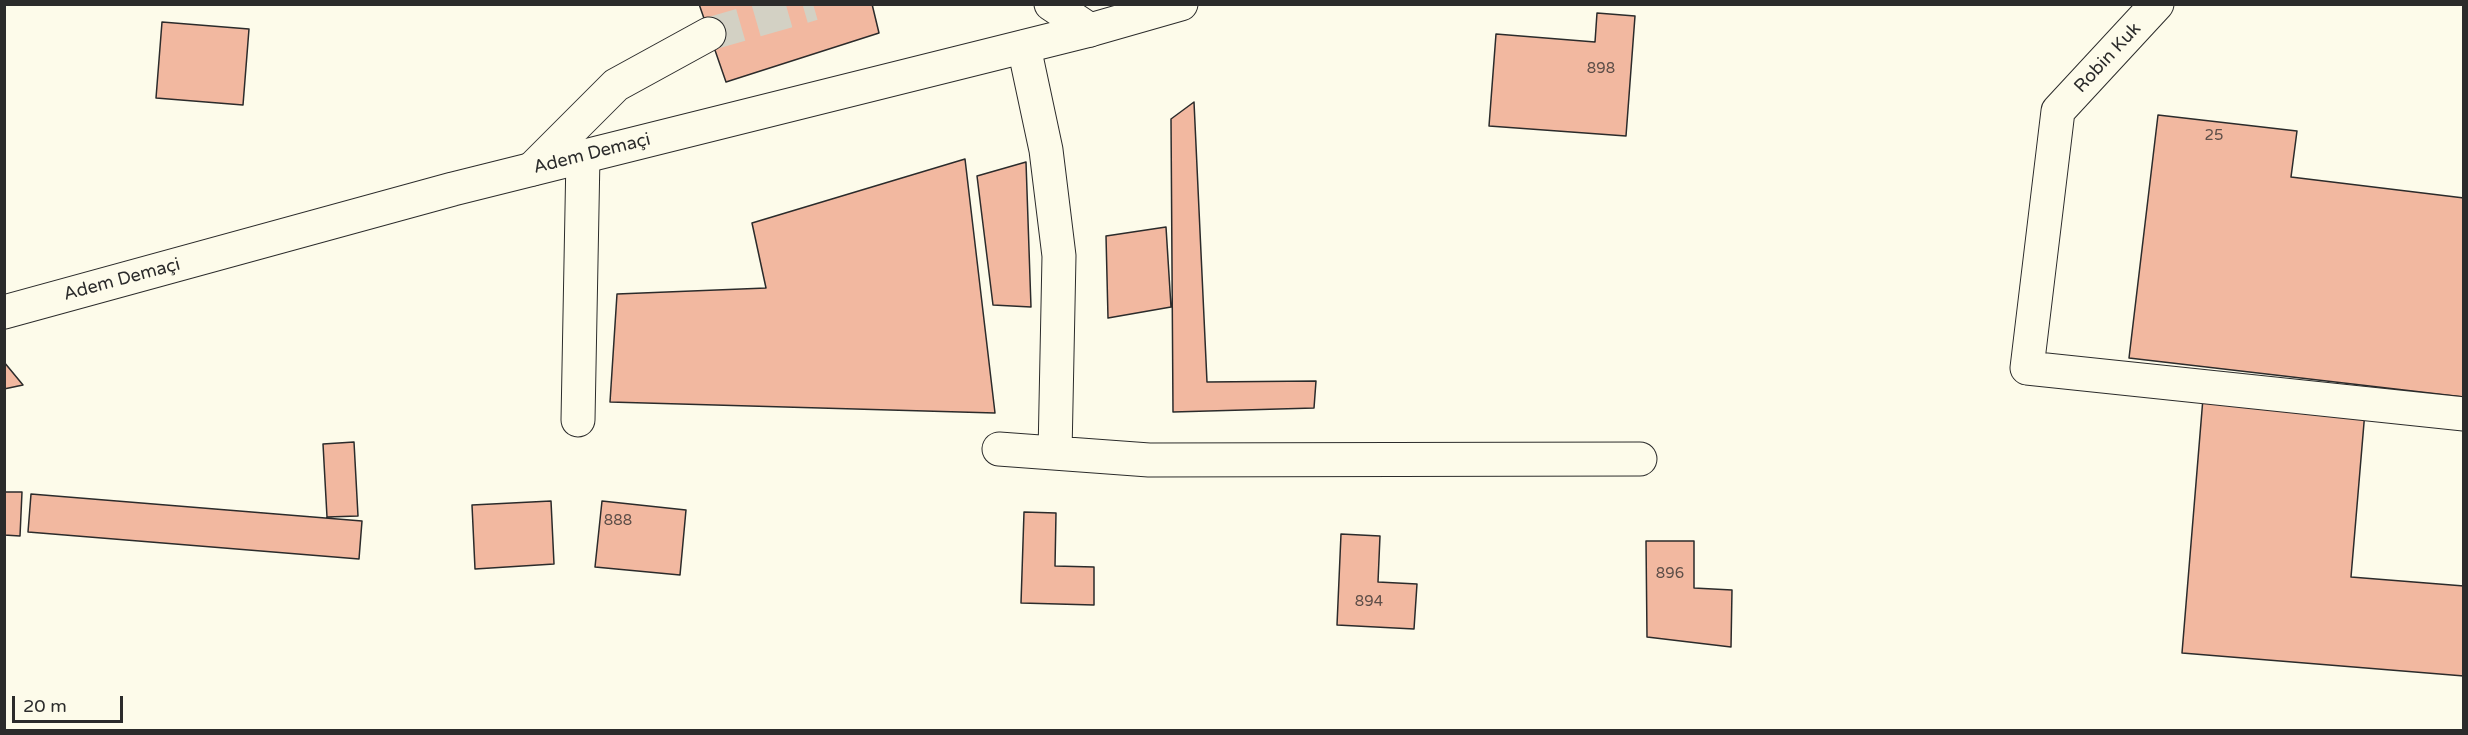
<!DOCTYPE html>
<meta charset="utf-8">
<style>
body{margin:0}
#map{position:relative;width:2468px;height:735px;overflow:hidden;background:#fdfbea;font-family:"Varela Round",sans-serif}
canvas{display:block}
.frame{position:absolute;inset:0;border:6px solid #2b2b2b;pointer-events:none}
.scale{position:absolute;left:12px;top:696px;width:111px;height:27px;box-sizing:border-box;border:3px solid #2b2b2b;border-top:0;padding-left:8px;font-size:18px;line-height:21px;white-space:nowrap;color:#2b2b2b;-webkit-text-stroke:4px #fdfbea;paint-order:stroke}
</style>
<div id="map">
<canvas width="2468" height="735"></canvas>
<div class="frame"></div>
<div class="scale">20 m</div>
</div>
<script>
const ctx = document.querySelector('canvas').getContext('2d');
ctx.lineJoin = 'round';
function fillPath(path, color) { ctx.fillStyle = color; ctx.fill(path, 'evenodd'); }
function trace(path, color, width, dash) { ctx.strokeStyle = color; ctx.lineWidth = width; ctx.lineCap = dash ? 'butt' : 'round'; ctx.setLineDash(dash || []); ctx.stroke(path); }
function write(font, color, halo, rows, align = 'center') {
  ctx.font = font + ' "Varela Round",sans-serif'; ctx.lineWidth = 4.5; ctx.setLineDash([]); ctx.textBaseline = 'middle'; ctx.strokeStyle = halo; ctx.fillStyle = color; for (const [text, x, y, turn = 0] of rows) {
    ctx.save(); ctx.translate(x, y); ctx.rotate((+turn || 0) * Math.PI / 180); ctx.textAlign = isNaN(turn) ? turn : align; if (halo) ctx.strokeText(text, 0, 0); ctx.fillText(text, 0, 0); ctx.restore();
  }
}
const building = new Path2D(`
 M699,4H872L879,33L726,82Z
 M1597,13L1635,16L1626,136L1489,126L1496,34L1595,42Z
 M162,22L249,29L243,105L156,98Z
 M1194,102L1207,382L1316,381L1314,408L1173,412L1171,119Z
 M2158,115L2297,131L2291,177L2464,198V397L2129,358Z
 M965,159L995,413L610,402L617,294L766,288L752,223Z
 M1026,162L1031,307L993,305L977,176Z
 M1166,227L1171,307L1108,318L1106,236Z
 M4,362L23,385L4,389Z
 M2203,398L2365,411L2351,577L2464,586V676L2182,653Z
 M354,442L358,516L327,517L323,444Z
 M4,492H22L20,536L4,535Z
 M31,494L362,521L359,559L28,532Z
 M551,501L554,564L475,569L472,505Z
 M602,501L686,510L680,575L595,567Z
 M1024,512L1056,513L1055,566L1094,567V605L1021,603Z
 M1341,534L1380,536L1378,582L1417,584L1414,629L1337,625Z
 M1646,541H1694V588L1732,590L1731,647L1647,637Z`);
const minorTunnel = new Path2D(`
 M709,34L813,4`);
const minor = new Path2D(`
 M1051,4L1090,30
 M2157,4L2058,111L2027,368L2464,414
 M1024,47L1046,150L1059,256L1055,453
 M532,169L616,85L709,34
 M578,420L583,156
 M999,449L1149,460L1640,459`);
const major = new Path2D(`
 M4,312L453,189L1090,30L1181,4`);
const numberNames = [
 ["898",1601,69],
 ["25",2214,136],
 ["888",618,521],
 ["896",1670,574],
 ["894",1369,602]
];
const streetNames = [
 ["Robin Kuk",2108,58,-47],
 ["Adem Demaçi",592,154,-14],
 ["Adem Demaçi",122,280,-15]
];
fillPath(building, '#f2b8a0');
trace(building, '#2b2b2b', 1.5);
trace(minorTunnel, '#d3d1c4', 33, [33, 16]);
trace(minor, '#2b2b2b', 35);
trace(major, '#2b2b2b', 35);
trace(minor, '#fdfbea', 33);
trace(major, '#fdfbea', 33);
write('15px', '#5d4e48', null, numberNames);
write('18px', '#2b2b2b', '#fdfbea', streetNames);
</script>
